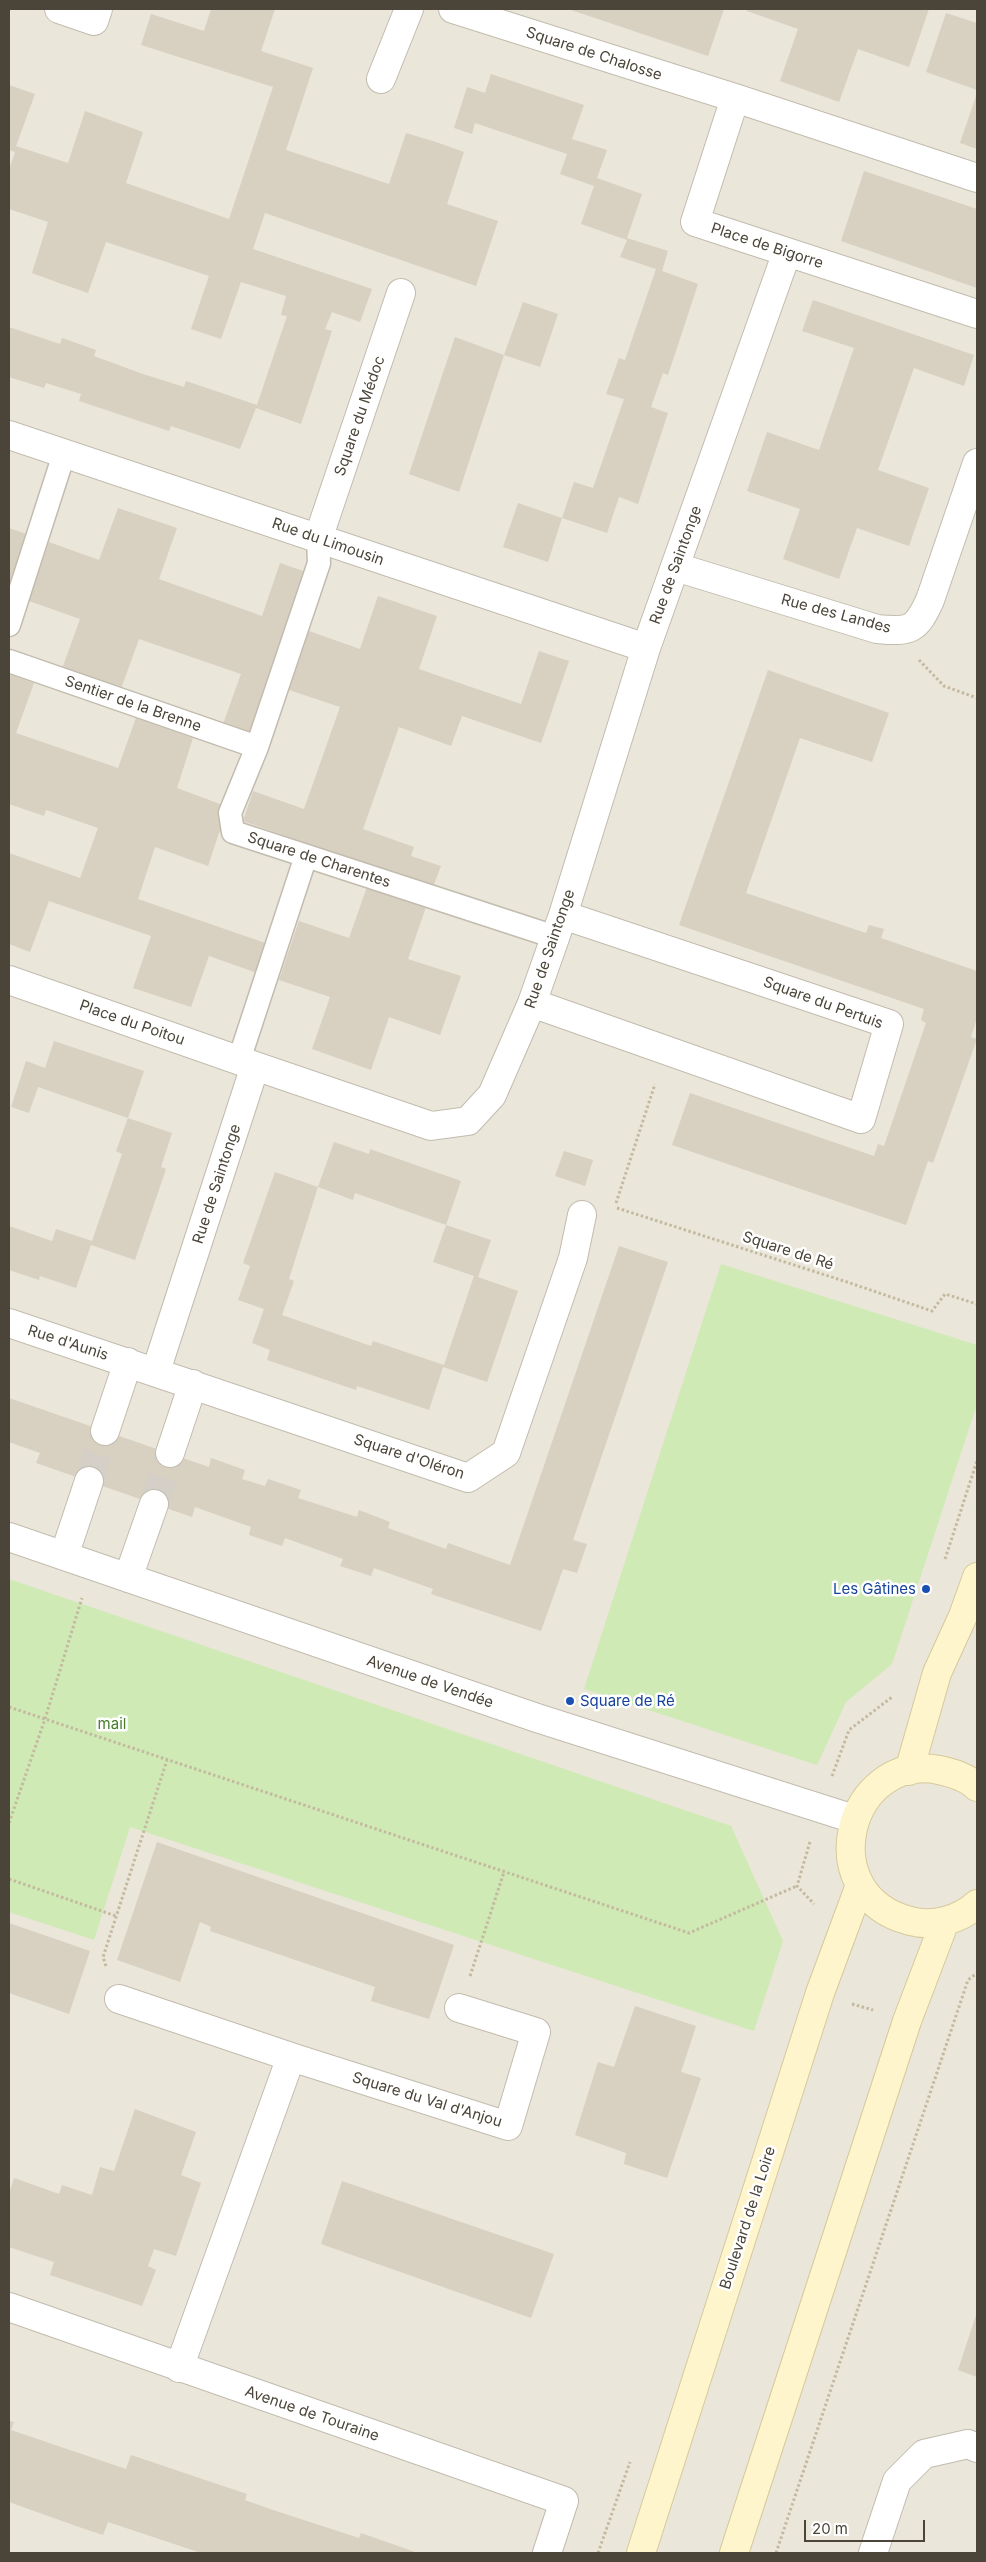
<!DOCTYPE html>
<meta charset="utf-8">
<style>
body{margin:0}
#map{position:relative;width:986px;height:2562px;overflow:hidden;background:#f6f3ec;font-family:Inter,sans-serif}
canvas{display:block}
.frame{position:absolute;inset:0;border:10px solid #4b4539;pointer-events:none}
.scale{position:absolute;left:804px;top:2520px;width:121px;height:22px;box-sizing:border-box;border:2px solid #4b4539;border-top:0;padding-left:6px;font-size:15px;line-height:18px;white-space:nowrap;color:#4b4539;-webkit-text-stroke:4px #fff;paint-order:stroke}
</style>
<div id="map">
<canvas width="986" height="2562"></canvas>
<div class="frame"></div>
<div class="scale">20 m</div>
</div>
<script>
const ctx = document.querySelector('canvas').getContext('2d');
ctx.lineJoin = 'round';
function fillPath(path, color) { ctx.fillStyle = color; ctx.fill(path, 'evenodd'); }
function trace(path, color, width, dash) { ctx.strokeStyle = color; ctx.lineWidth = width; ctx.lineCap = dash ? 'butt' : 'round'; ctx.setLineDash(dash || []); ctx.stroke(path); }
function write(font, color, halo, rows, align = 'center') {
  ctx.font = font + ' Inter,sans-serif'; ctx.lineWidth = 5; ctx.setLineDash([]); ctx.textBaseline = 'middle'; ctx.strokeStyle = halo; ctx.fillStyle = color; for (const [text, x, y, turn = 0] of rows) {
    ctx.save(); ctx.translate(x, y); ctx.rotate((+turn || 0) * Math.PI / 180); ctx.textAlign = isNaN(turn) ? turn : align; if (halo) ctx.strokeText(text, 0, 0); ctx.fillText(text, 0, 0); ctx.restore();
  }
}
const residential = new Path2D(`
 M9,9H977V2553H9Z`);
const green = new Path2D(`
 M721,1264L977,1345V1404L892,1664L846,1702L817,1765L584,1689Z
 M9,1579L731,1826L783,1941L754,2031L130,1827L94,1940L9,1912Z`);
const building = new Path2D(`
 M211,9H275L261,51L313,68L286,150L389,184L406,133L436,142L464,152L447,204L498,221L476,286L265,213L253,249L372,289L360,322L332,312L325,329L332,331L301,424L256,408L240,449L171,426L169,431L79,401L81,394L46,383L44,388L9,377V327L60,344L62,338L96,350L94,356L140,373L184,387L186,381L257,405L287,316L281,315L286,296L241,282L221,339L191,329L209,276L106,242L88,293L59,283L32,273L48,222L9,209V170L15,152L9,150V85L35,94L16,146L68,163L85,111L143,132L126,183L229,219L273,87L141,45L151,14L204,31Z
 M568,9H724L708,56Z
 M747,9H929L909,67L858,49L839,102L780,81L798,29L747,11Z
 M946,13L977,23V90L926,72Z
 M491,74L584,105L572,139L607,150L597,178L642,194L627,238L668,251L662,271L698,284L668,375L663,373L651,407L668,413L638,504L619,497L607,533L562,518L548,562L503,547L518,503L562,518L574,482L593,488L624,399L606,394L619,358L625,360L656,269L620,257L627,240L581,224L594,186L560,174L567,154L475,123L472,134L454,128L467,87L485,93Z
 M977,93V149L960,143Z
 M864,171L977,209V288L841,241Z
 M813,300L974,355L964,386L914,368L878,470L929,488L909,546L857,528L839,579L783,559L800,509L747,491L767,432L819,450L854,348L802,331Z
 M523,302L558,314L540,367L504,355Z
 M455,337L504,355L459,492L409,474Z
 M118,508L177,528L159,579L262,616L280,563L309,573L253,735L223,724L241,674L139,639L121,689L62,669L80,619L29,601L49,542L99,560Z
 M9,528L32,536L9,594Z
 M378,596L437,616L419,669L471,687L521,704L539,651L569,661L541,743L462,716L451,746L399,727L363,829L414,847L411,856L441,866L433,887L243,821L253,791L304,809L340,707L289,690L309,631L360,649Z
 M768,670L889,713L872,762L800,738L746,893L866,933L869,925L884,929L881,938L977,971V1018L971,1037L977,1039L933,1163L928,1161L906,1225L672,1145L690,1093L874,1156L878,1144L884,1146L926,1023L921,1020L924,1009L679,925Z
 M9,674L34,683L16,733L118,768L136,718L193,738L177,788L228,807L218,836L208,866L155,847L138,899L271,945L260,974L209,956L191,1007L133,988L151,936L49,901L30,952L9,944V853L80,878L98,828L46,810L44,816L9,804Z
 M367,887L426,907L408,959L461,976L440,1035L389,1017L371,1070L312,1049L330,997L279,980L299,921L349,938Z
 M54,1041L144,1071L128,1118L38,1087L29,1113L11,1107L26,1061L45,1068Z
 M128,1118L172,1133L161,1167L166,1169L135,1260L91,1245L76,1288L40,1276L39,1280L9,1270V1226L52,1241L56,1229L92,1241L122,1154L116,1151Z
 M334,1142L369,1154L370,1149L461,1181L446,1225L355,1193L353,1200L318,1187Z
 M564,1151L593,1160L585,1186L555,1176Z
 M275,1172L318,1187L289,1279L294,1281L282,1315L371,1346L373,1341L444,1365L474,1276L433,1262L446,1225L491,1240L478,1277L518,1291L487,1382L443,1367L429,1410L357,1386L356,1390L267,1360L270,1350L252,1343L264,1309L238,1300L250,1266L243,1263Z
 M619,1246L668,1262L573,1540L587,1544L577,1573L563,1569L541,1631L431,1594L433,1589L374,1568L371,1576L340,1566L343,1559L285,1538L282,1546L249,1535L251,1527L195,1507L192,1517L36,1463L40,1453L9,1442V1398L209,1467L211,1458L245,1470L242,1479L265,1486L268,1479L301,1490L298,1498L357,1517L359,1510L390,1522L388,1528L446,1549L448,1543L510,1565Z
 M157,1842L454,1945L429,2019L371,2001L375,1987L210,1931L211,1927L200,1922L180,1982L117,1960Z
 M9,1923L90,1951L69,2014L9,1993Z
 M635,2006L696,2026L681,2072L701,2078L667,2178L624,2164L626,2153L575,2135L598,2062L614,2067Z
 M135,2109L196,2132L181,2175L201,2183L176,2256L154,2249L148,2266L156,2270L142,2306L50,2275L54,2262L9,2247V2194L14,2178L59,2194L62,2185L92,2195L100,2167L114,2171Z
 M342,2181L554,2254L531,2318L321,2244Z
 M977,2312V2377L958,2370Z
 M9,2421L14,2422L11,2430L126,2469L131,2455L247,2494L245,2500L273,2510L359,2538L361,2533L418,2553H201L108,2522L103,2535L76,2526L9,2502Z`);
const streetTunnel = new Path2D(`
 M89,1481L105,1431
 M154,1504L170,1453`);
const path = new Path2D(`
 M919,660L944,686L977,698
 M616,1203L655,1084
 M617,1208L847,1282L932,1311L945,1294L977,1304
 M945,1559L977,1461
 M9,1707L689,1933L797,1886
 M832,1776L849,1730L892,1697
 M9,1823L45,1719L82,1598
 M810,1842L797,1886L814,1904
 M9,1879L116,1916
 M106,1966L103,1957L167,1760
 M470,1976L504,1872
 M852,2004L873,2010
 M598,2553L630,2462
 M776,2553L968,1980L977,1973`);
const lane = new Path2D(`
 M318,539L319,563L257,747L230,813L233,832L555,937
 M9,625L64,454
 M9,661L257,747
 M239,1060L306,856`);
const street = new Path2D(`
 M59,9L94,21L98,9
 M453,9L735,98
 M381,79L409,9
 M977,178L735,98L695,222L977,314
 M9,435L646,648
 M318,539L401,293
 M676,567L877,629C910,632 916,631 930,600L977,463
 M9,980L255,1066
 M532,1003L861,1119L889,1024L563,915
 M9,1323L468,1478L506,1453L573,1258L582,1215
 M156,1371L255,1066L431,1126L468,1121L492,1095L532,1003L563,915L646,648L787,252
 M105,1431L128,1362
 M170,1453L193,1384
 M9,1537L537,1718L854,1819
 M64,1556L89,1481
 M128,1578L154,1504
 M119,1999L291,2057
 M9,2307L564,2501L547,2553
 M179,2368L291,2057L508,2126L536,2032L459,2008
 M873,2553L897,2481L924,2454L968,2444L977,2448`);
const secondary = new Path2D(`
 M909,1771L937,1673L963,1616L977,1577
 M977,1787C967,1777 953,1773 939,1770C848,1752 810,1895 910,1921C933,1927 960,1920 977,1904
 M641,2553L820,1993L860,1885
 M734,2553L907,2021L945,1921`);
const markers = [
 [926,1589,5,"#1a4fb4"],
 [570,1701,5,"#1a4fb4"]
];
const streetNames = [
 ["Square de Chalosse",594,54,18],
 ["Place de Bigorre",767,246,18],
 ["Square du Médoc",360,416,-71],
 ["Rue du Limousin",328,542,19],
 ["Rue de Saintonge",676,565,-70],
 ["Rue des Landes",836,614,15],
 ["Sentier de la Brenne",133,704,19],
 ["Square de Charentes",319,860,18],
 ["Rue de Saintonge",550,949,-71],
 ["Square du Pertuis",823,1003,20],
 ["Place du Poitou",132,1023,19],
 ["Rue de Saintonge",217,1184,-72],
 ["Square de Ré",788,1251,18],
 ["Rue d'Aunis",68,1343,18],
 ["Square d'Oléron",409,1457,18],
 ["Avenue de Vendée",430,1682,19],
 ["Square du Val d'Anjou",427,2100,17],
 ["Boulevard de la Loire",748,2218,-72],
 ["Avenue de Touraine",312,2414,19]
];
const transitNames = [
 ["Les Gâtines",916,1589],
 ["Square de Ré",580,1701,"left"]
];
const parkNames = [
 ["mail",112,1724]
];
fillPath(residential, '#eae6da');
fillPath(green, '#cfeab5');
fillPath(building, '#d8d0c1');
trace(streetTunnel, '#d4d0c8', 28, [28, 14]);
trace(lane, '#c2bcae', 25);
trace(street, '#c2bcae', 30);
trace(secondary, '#d6c99b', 30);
trace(path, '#c4b99f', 3, [2.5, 2.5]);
trace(lane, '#fff', 22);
trace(street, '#fff', 28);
trace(secondary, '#fff5cd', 28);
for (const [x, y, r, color] of markers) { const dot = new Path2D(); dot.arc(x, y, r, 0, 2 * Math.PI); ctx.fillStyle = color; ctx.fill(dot); trace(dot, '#fff', 2); }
write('15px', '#4b4539', '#fff', streetNames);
write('15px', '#164399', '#fff', transitNames, 'right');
write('15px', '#467e2a', '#fff', parkNames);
</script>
